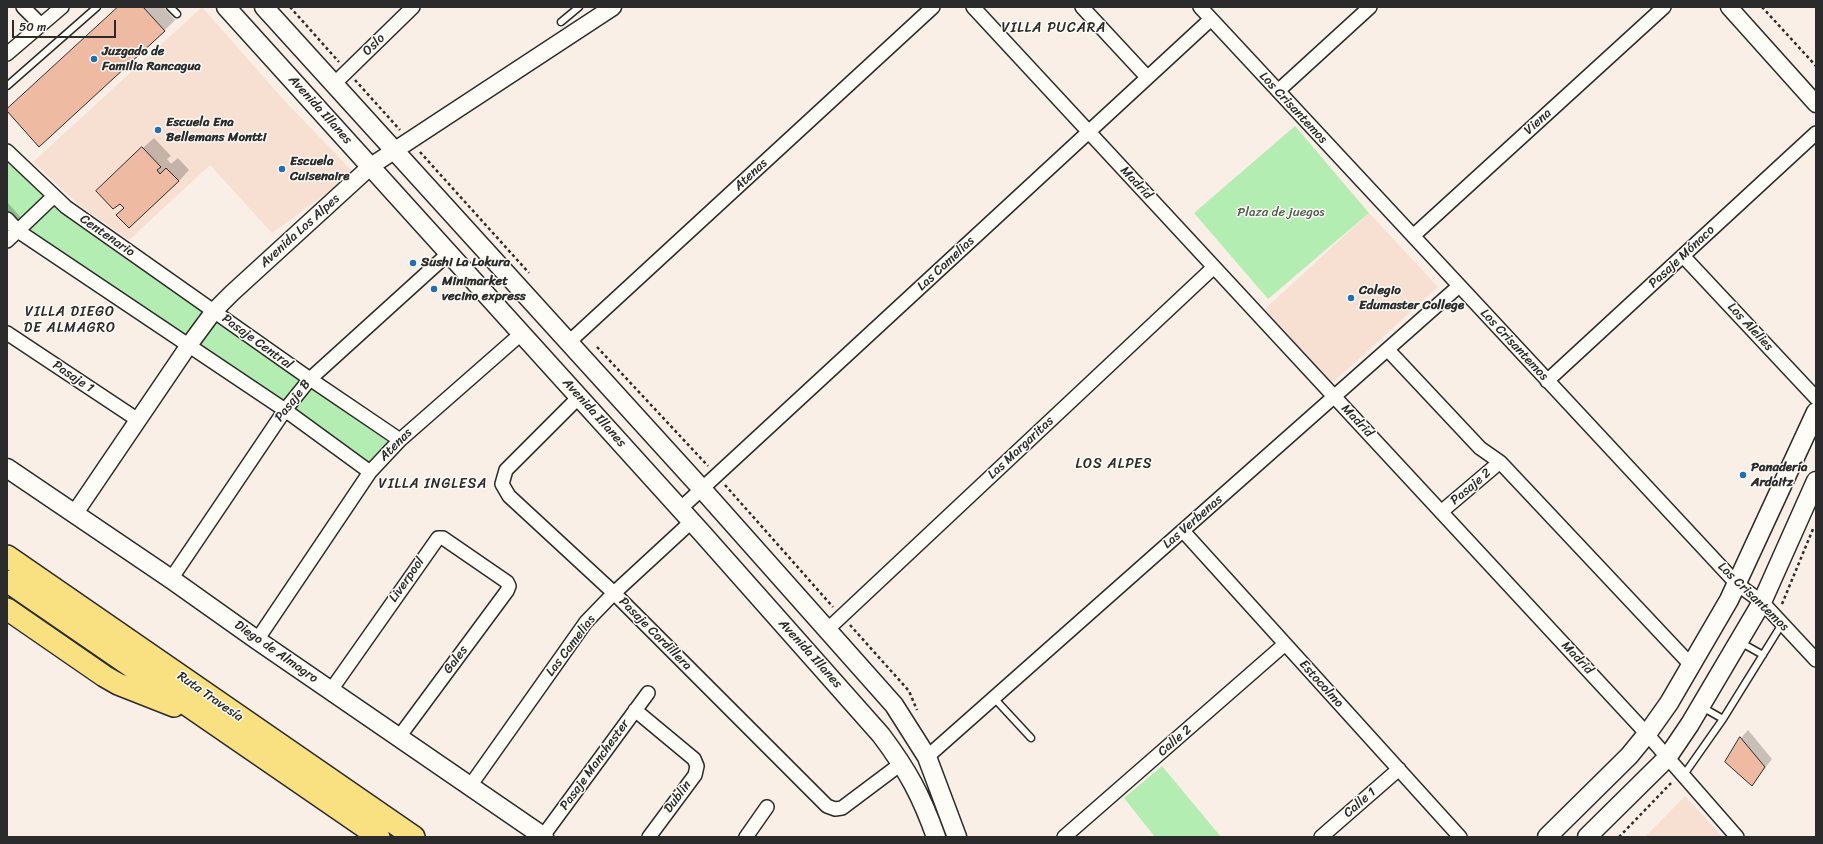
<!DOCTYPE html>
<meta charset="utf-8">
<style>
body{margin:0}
#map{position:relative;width:1823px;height:844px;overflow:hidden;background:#faefe6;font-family:Sriracha,sans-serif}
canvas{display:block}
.frame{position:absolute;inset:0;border:8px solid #2b2b2b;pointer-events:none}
.scale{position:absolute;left:12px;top:20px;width:104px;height:18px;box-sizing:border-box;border:2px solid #2b2b2b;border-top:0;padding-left:5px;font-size:12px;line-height:14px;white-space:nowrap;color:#2b2b2b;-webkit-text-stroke:3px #fdfcf7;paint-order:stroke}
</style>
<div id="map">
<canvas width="1823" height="844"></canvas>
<div class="frame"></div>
<div class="scale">50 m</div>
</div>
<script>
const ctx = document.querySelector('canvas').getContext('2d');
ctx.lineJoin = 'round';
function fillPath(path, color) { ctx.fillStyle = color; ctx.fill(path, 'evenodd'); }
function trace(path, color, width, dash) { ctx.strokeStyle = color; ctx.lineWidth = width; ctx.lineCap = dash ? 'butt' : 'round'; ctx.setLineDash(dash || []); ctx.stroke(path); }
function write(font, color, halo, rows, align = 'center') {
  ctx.font = font + ' Sriracha,sans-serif'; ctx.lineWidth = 3; ctx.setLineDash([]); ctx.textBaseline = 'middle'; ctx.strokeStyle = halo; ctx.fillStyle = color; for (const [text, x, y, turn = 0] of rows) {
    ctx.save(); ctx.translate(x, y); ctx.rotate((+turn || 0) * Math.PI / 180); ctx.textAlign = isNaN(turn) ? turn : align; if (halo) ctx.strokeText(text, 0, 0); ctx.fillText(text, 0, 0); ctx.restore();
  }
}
const built = new Path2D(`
 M202,7L282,98L354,173L272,233L210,165L129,240L79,205L33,162Z
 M1369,213L1438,287L1331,384L1265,309Z
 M1685,796L1723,837H1645Z`);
const green = new Path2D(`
 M1295,126L1369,213L1268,299L1194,213Z
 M7,156L51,199L395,440L370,468L20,228L7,214Z
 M1162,766L1221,837H1155L1124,798Z`);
const shadow = new Path2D(`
 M118,7H163L175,20L164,31Z
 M154,138L171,156L167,159L171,164L178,158L189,170L179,181L125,208L108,180Z
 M7,202L24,221L7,237Z
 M1748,730L1772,759L1752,784L1741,738Z`);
const building = new Path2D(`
 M118,7H143L165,31L39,147L7,111V109Z
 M142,147L161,167L157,170L160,174L166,168L179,181L129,228L116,215L124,208L120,204L113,209L96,191Z
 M1740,737L1765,767L1752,786L1725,762Z`);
const path = new Path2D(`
 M290,7L339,62
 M1762,7L1816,66
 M355,80L400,130
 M420,152L529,273
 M597,347L708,466
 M725,485L833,607
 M1782,604L1813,529
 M850,625L909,691L917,710
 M1619,837L1673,781`);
const service = new Path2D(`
 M170,7L177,14
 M561,22L579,7
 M7,86L97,7
 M1740,642L1763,655
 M994,698L1031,738
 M1702,707L1723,719
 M1683,776L1723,719L1782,624`);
const minor = new Path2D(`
 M23,7L41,25
 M973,7L1647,734L1737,837
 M1082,7L1147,77
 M1200,7L1737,584L1762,602L1816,660
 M7,54L62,7
 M334,84L413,7
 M1278,91L1370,7
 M7,151L66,207L310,379L400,440
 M7,219L18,231L285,410L370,472
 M1413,236L1664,7
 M7,241L53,197
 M1683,256L1816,398
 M7,333L138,420
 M569,342L933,7
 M1388,350L1480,448L1500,462L1691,665
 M1547,381L1816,133
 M579,397L506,470L502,484L509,496L614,593L827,806L835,809L842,808L902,763
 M680,509L1211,19
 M1441,512L1500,462
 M1183,531L1460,837
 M171,579L285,410L310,379L449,253
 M828,629L1214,267
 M257,640L370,472L400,440L522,333
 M331,690L438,538H443L507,582L509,586L507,591L399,737
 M635,710L694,759L697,766L695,775L649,837
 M927,757L1459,286
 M470,786L586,622L614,593L691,522
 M543,836L648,693
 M746,837L767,807
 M1064,837L1285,644
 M1321,837L1399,769`);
const tertiary = new Path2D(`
 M1729,7L1816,104
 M75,513L189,345L214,311L232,293L371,166L613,7`);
const secondary = new Path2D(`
 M226,7L702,533L881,735C908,771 921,795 936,837
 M264,7L702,489L894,705L927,757L957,837
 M7,468L171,579L257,640L544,837
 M1547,837L1629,756L1647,734L1669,703L1729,600L1816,412
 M1587,837L1667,758L1690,724L1762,602L1816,481`);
const trunk = new Path2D(`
 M7,556L414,837
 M7,581L379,837
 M7,609L104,676L118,684L174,706`);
const markers = [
 [94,59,4,"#1f6fb2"],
 [158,130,4,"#1f6fb2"],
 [282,169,4,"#1f6fb2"],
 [413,263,4,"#1f6fb2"],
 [434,289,4,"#1f6fb2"],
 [1351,298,4,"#1f6fb2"],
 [1743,475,4,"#1f6fb2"]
];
const streetNames = [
 ["Oslo",374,45,-44],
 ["Los Crisantemos",1293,108,47],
 ["Avenida Illanes",320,110,48],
 ["Viena",1538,122,-42],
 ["Atenas",751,175,-43],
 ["Madrid",1136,183,47],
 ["Avenida Los Alpes",300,231,-42],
 ["Centenario",107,236,35],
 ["Pasaje Mónaco",1682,257,-43],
 ["Las Camelias",946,264,-43],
 ["Los Alelies",1750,327,47],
 ["Pasaje Central",257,342,36],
 ["Los Crisantemos",1514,345,47],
 ["Pasaje 1",73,377,34],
 ["Pasaje B",293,401,-52],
 ["Avenida Illanes",594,413,48],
 ["Madrid",1357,421,47],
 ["Atenas",396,445,-45],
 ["Las Margaritas",1021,448,-43],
 ["Pasaje 2",1471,487,-40],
 ["Las Verbenas",1193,522,-41],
 ["Liverpool",407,580,-55],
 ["Los Crisantemos",1753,597,44],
 ["Pasaje Cordillera",655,634,45],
 ["Las Camelias",571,646,-53],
 ["Diego de Almagro",276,652,35],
 ["Avenida Illanes",810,654,48],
 ["Madrid",1577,658,47],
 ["Gales",456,660,-53],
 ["Estocolmo",1321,684,48],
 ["Ruta Travesía",210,697,35],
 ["Calle 2",1175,741,-41],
 ["Pasaje Manchester",595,765,-54],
 ["Dublin",678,797,-53],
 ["Calle 1",1360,803,-41]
];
const poiNames = [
 ["Juzgado de",102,52],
 ["Familia Rancagua",102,67],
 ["Escuela Ena",166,123],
 ["Bellemans Montti",166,138],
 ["Escuela",290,162],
 ["Cuisenaire",290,177],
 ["Sushi La Lokura",421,263],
 ["Minimarket",442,282],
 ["vecino express",442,297],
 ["Colegio",1359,291],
 ["Edumaster College",1359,306],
 ["Panadería",1751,468],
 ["Ardaitz",1751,483]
];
const parkNames = [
 ["Plaza de juegos",1281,213]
];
const neighbourhoodNames = [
 ["VILLA PUCARA",1054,28],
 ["VILLA DIEGO",70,312],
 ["DE ALMAGRO",70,328],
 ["LOS ALPES",1114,464],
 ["VILLA INGLESA",433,484]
];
fillPath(built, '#f7dfd2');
fillPath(green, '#b4edb1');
fillPath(shadow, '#0003');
fillPath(building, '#efbaa2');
trace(building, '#2b2b2b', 1);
trace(service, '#2b2b2b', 9);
trace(minor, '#2b2b2b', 16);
trace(tertiary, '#2b2b2b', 19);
trace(secondary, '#2b2b2b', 21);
trace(trunk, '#2b2b2b', 24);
trace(path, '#2b2b2b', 2.5, [3, 3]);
trace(service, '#fdfcf7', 6);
trace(minor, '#fdfcf7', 13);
trace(tertiary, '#fdfcf7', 16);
trace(secondary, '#fdfcf7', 18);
trace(trunk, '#f9e181', 21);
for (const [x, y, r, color] of markers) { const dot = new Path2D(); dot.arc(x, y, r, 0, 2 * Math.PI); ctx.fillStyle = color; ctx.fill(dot); trace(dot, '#fdfcf7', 1.5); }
write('13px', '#2b2b2b', '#fdfcf7', streetNames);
write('bold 13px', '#2b2b2b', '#fdfcf7', poiNames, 'left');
write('13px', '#4d5c4c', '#fdfcf7', parkNames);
ctx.letterSpacing = '1px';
write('14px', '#2b2b2b', '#fdfcf7', neighbourhoodNames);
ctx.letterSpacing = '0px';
</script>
